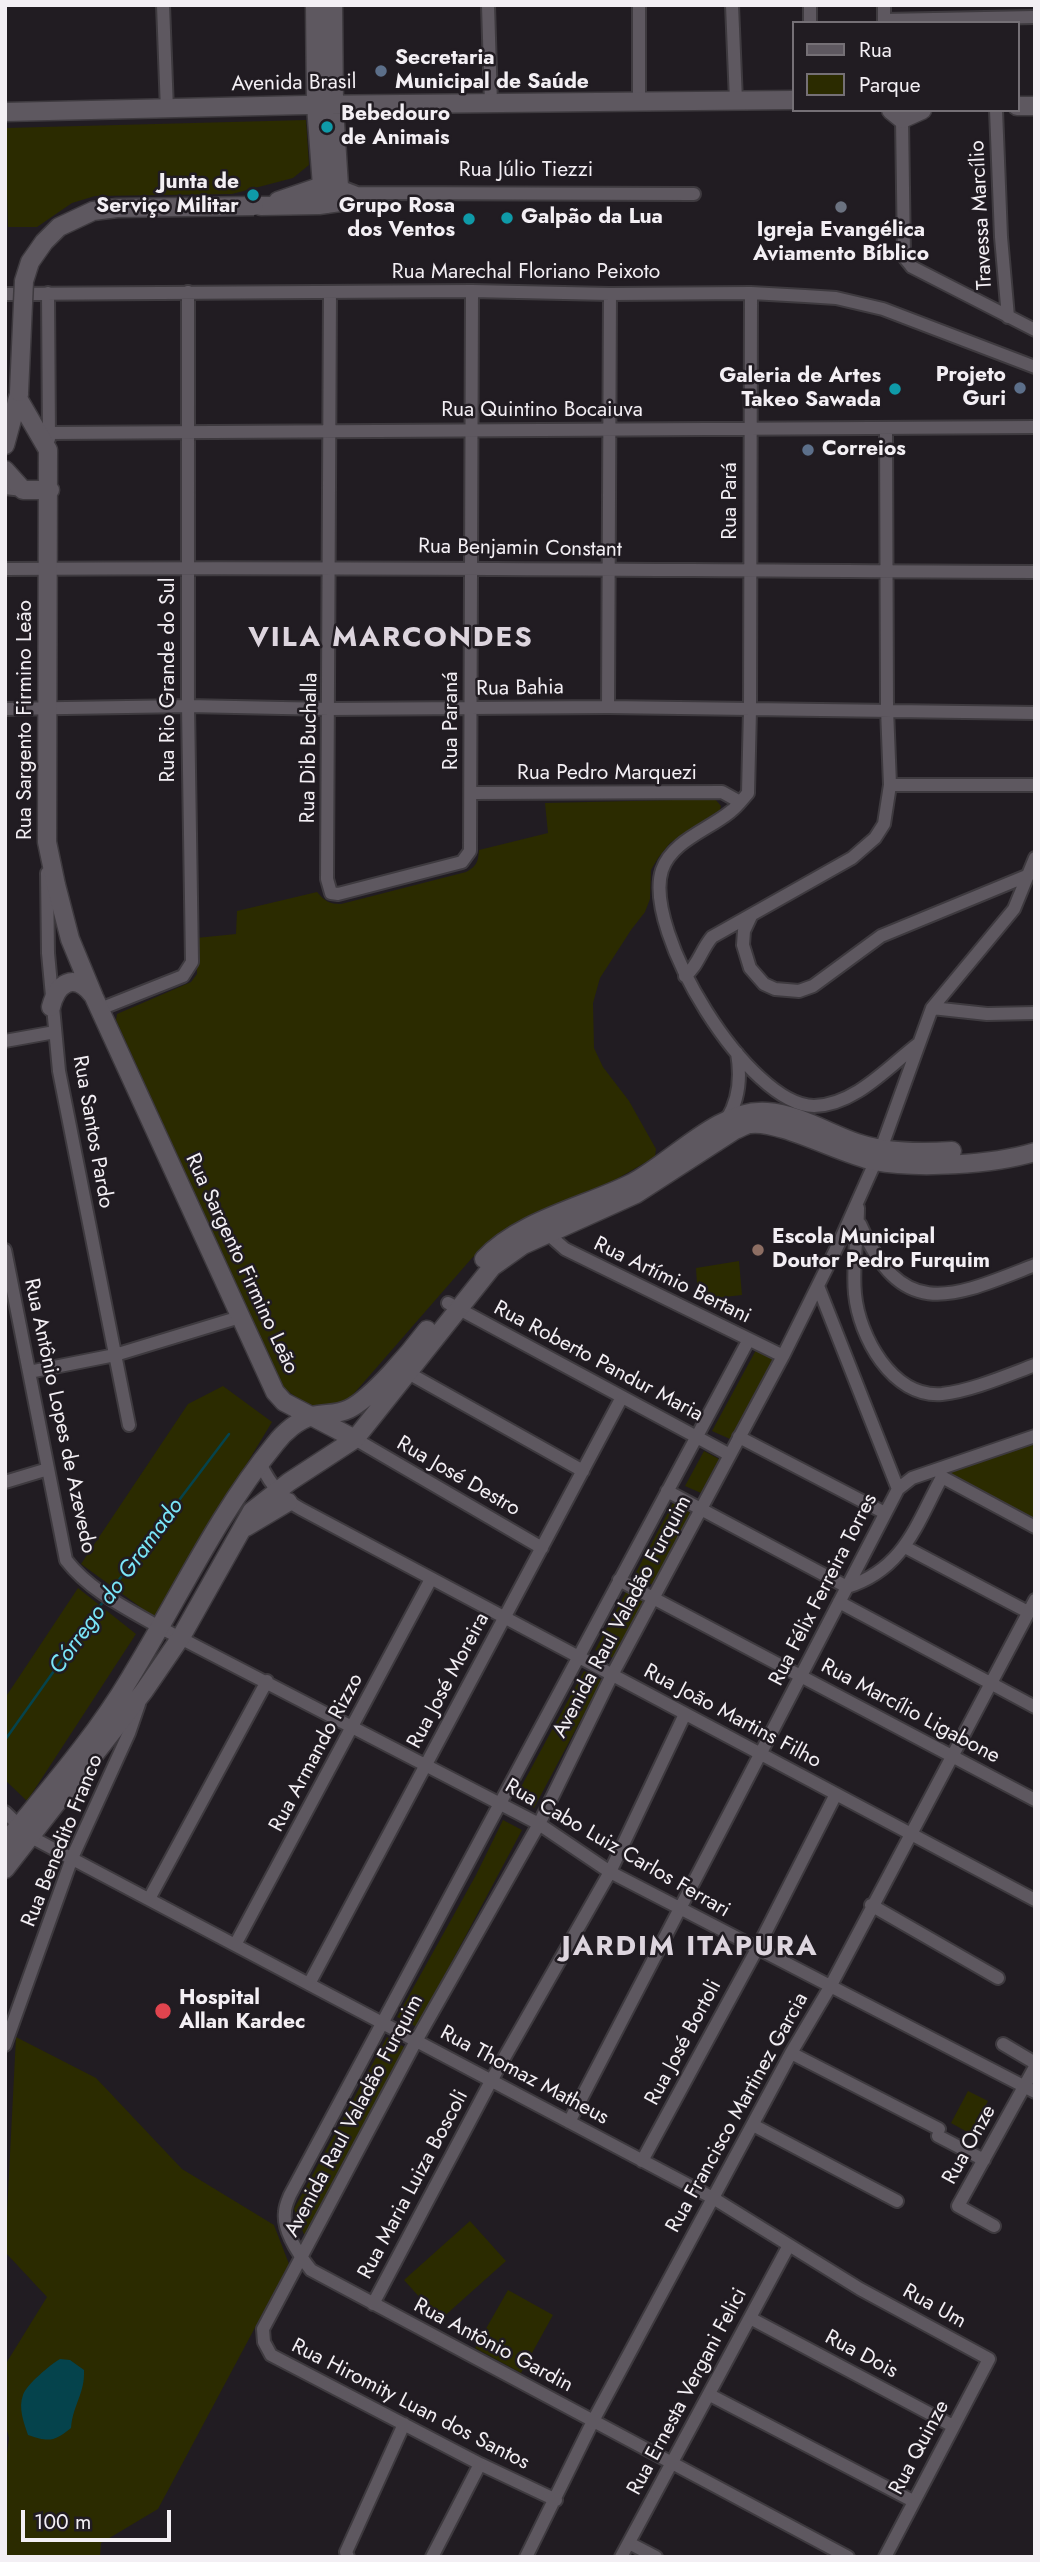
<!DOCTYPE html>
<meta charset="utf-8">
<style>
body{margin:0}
#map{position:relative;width:1040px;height:2562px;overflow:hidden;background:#211c22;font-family:Jost,sans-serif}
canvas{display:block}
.frame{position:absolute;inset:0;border:7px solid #f3eff4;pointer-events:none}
.legend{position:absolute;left:792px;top:21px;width:228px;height:91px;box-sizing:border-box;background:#211c22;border:2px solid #757076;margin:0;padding:9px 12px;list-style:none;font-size:21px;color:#f3eff4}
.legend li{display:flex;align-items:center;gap:14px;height:35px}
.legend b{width:35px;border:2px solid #757076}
.scale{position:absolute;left:21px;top:2510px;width:150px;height:32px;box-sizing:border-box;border:4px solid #f3eff4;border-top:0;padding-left:9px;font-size:21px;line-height:24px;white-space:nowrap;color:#f3eff4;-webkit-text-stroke:5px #211c22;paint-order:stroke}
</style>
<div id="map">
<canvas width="1040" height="2562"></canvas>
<div class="frame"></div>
<ul class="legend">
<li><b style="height:9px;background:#5e5860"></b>Rua</li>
<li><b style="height:19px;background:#2b2b00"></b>Parque</li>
</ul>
<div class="scale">100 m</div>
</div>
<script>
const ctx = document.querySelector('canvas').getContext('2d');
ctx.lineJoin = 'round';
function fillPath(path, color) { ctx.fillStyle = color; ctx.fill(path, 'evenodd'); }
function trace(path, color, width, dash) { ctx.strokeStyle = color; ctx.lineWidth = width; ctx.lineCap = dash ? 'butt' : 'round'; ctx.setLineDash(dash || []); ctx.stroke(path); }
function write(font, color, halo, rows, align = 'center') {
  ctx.font = font + ' Jost,sans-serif'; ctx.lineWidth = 5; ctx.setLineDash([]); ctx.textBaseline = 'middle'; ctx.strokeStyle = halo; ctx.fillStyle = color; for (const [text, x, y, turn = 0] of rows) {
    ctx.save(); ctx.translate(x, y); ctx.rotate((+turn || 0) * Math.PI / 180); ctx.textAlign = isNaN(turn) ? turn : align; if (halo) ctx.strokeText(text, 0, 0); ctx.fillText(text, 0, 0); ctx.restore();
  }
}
const green = new Path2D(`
 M306,120L309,165L293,178L232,194L95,196L72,203L37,227H8L5,128Z
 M715,799L721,806L720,810L670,843L658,858L651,870L650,899L645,912L631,930L600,978L593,1003L594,1048L603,1067L629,1101L656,1149L655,1157L608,1184L518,1223L496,1236L472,1258L350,1398L329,1411L303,1402L282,1387L116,1020L117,1014L191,982L197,974L196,938L236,934L237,911L317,892C325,901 329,904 341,904L466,872C477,866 478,862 479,850L548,833L545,803Z
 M739,1261L742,1295L698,1300L696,1268Z
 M756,1350L773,1359L730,1439L712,1431Z
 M223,1386L272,1422L154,1617L81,1564L188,1404Z
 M1035,1442V1524L949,1476L950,1471Z
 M704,1451L719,1459L701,1493L685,1486Z
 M673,1503L691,1513L653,1585L634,1576Z
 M78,1588L136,1634L27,1801L5,1780V1698Z
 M626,1592L644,1601L613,1658L595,1650Z
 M584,1671L602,1680L534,1808L515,1798Z
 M503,1820L522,1830L417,2027L397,2017L476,1875Z
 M16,2037L96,2078L182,2169L274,2225L289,2264L158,2509L101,2543L100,2557H5V2470L9,2438L5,2422V2365L47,2297L5,2252Z
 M387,2037L406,2048L305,2237L294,2209Z
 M968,2091L988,2101L971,2134L951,2123Z
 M470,2221L506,2261L440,2320L404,2280Z
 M508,2290L553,2315L521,2373L475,2348Z`);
const water = new Path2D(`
 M60,2359L70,2360L84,2370C85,2394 73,2404 71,2428C54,2442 49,2442 28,2435C24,2423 18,2408 23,2395C27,2384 50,2365 60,2359Z`);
const stream = new Path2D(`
 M109,1593L229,1434
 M5,1740L105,1599`);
const street = new Path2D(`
 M163,5L167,110
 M488,5L491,104
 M732,5L736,101
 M810,5V23
 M884,5V23
 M884,20L1035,17
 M639,102V5
 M996,110L1001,237L1008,317
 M902,119L904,257L912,267L1035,330
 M339,186L357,193L694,194
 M330,292L327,879L331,893L338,894L462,862L470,851L472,291
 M48,293L49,439
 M751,293L750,710L748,793C742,800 737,807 730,812C708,830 672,841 662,870C642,931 749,1106 814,1106C855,1105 888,1067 918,1044
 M5,294L472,291L610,294L751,293L805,296L836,298L883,309L1035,367
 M49,433L1035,427
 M5,488L23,490
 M5,569C348,566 692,571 1035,572
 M608,707L610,294
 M5,709L188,706L329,709L608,707L1035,713
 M890,785H1035
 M471,793L722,792L740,802
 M47,873L48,953L59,1071L129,1425
 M751,916L744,931L743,945L750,968L764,984L775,989L799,991L813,986L881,936L1029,875
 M685,976C698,966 701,950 712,937L852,858L875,838L884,824L890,785L887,709L886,428
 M932,1008L987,1014L1035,1013
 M100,1009L183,976L192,962L188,706V292
 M5,1041L55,1032
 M727,1119C740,1098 741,1076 737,1053
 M858,1208C858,1236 852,1265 855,1294C859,1336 892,1398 942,1394C971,1391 1008,1375 1035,1365
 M860,1224C903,1323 953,1297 1035,1265
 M548,1234L565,1249L783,1356
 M5,1250L66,1560C90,1591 126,1608 159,1627L539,1824L610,1872L1035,2092
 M818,1286L898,1489
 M448,1303L730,1455
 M748,1341L290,2195C288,2200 285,2206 285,2212C282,2231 300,2256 311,2270L848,2557
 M403,1370L583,1471
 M29,1372L115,1355L240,1317
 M739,1437L885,1513
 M355,1439L542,1548
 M261,1465C270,1484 282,1499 301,1509L1035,1900
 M940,1472L942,1477L1035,1527
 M5,1482L48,1469
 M667,1491L847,1587C904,1569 916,1525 942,1477
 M905,1547L1028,1612
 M619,1580L1035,1800
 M839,1602L1035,1707
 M5,1812L31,1837L713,2198L860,2289L989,2359L885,2557
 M149,1899L267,1681
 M871,1905L998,1978
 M235,1945L431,1579
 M309,1984L622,1397
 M1003,2044L1035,2063
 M5,2045L72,1858L129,1733L139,1704
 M791,2053L939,2129
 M569,2122L898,1489L912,1478L1035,1436
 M753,2125L897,2201
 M938,2136L984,2160
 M642,2161L757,1949L836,1794
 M994,2226L958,2206L1035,2067
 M373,2304L491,2081L610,1872L685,1714
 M750,2318L953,2426
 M710,2395L913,2501
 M556,2500L480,2464L271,2355L264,2342L263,2329L416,2041L539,1824L612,1675L783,1356L840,1241L881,1149L932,1008L1014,909L1035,858
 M629,2543L656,2557
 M348,2557L346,2552L404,2424
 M432,2557L480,2464
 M526,2557L593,2421L791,2053L830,1987L1035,1600
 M621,2557L788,2247`);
const secondary = new Path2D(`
 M315,5L316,105L322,186L327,204
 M1017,106H1035
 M891,110L902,119L922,110
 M5,112L305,105L793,100
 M278,201L322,186L331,185
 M261,206L319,205L340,202L334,107L333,5
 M19,400L48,450L47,842L56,885L70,939L94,997L275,1392L284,1402L355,1439
 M5,445L19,394
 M5,470L23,490H50
 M51,1007C57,983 74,972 92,994
 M484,1259C520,1220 587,1206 634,1182C674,1160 720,1108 767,1112C798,1114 828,1133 857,1143C887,1153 920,1153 952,1151
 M246,1527L288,1502
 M5,1843C48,1790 95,1737 130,1678C178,1600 217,1515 275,1444C283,1433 299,1419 313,1416C325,1413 337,1415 349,1409C372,1398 411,1351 427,1330
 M5,1869L144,1691L181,1637L252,1511L289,1482L355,1439L492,1267L523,1245L636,1194L735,1130C740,1128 745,1125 750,1124C779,1120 841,1154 874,1161C917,1169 992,1165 1035,1152`);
const secondaryBridge = new Path2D(`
 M19,392L24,281L30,262L44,242L59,227L93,211L117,208L254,206`);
const markers = [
 [381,71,7,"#5c6f8a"],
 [327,127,7,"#0f9aa8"],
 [253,195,7,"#0f9aa8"],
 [841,207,7,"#6b7280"],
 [507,218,7,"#0f9aa8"],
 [469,219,7,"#0f9aa8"],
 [1020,388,7,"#5c6f8a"],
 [895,389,7,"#0f9aa8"],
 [808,450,7,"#5c6f8a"],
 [758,1250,7,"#8d6e63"],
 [163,2011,9,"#e0444e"]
];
const poiNames = [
 ["Secretaria",395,59],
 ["Municipal de Saúde",395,83],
 ["Bebedouro",341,115],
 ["de Animais",341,139],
 ["Junta de",239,183,"right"],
 ["Serviço Militar",239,207,"right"],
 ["Grupo Rosa",455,207,"right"],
 ["dos Ventos",455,231,"right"],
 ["Galpão da Lua",521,218],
 ["Igreja Evangélica",841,231,"center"],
 ["Aviamento Bíblico",841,255,"center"],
 ["Projeto",1006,376,"right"],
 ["Guri",1006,400,"right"],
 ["Galeria de Artes",881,377,"right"],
 ["Takeo Sawada",881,401,"right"],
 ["Correios",822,450],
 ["Escola Municipal",772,1238],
 ["Doutor Pedro Furquim",772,1262],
 ["Hospital",179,1999],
 ["Allan Kardec",179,2023]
];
const streetNames = [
 ["Avenida Brasil",294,84,-1],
 ["Rua Júlio Tiezzi",526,171],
 ["Travessa Marcílio",982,215,-93],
 ["Rua Marechal Floriano Peixoto",526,273],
 ["Rua Quintino Bocaiuva",542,411],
 ["Rua Pará",731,501,-90],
 ["Rua Benjamin Constant",520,549,1],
 ["Rua Rio Grande do Sul",169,680,-90],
 ["Rua Bahia",520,689,-1],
 ["Rua Sargento Firmino Leão",26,720,-90],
 ["Rua Paraná",452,721,-90],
 ["Rua Dib Buchalla",310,748,-89],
 ["Rua Pedro Marquezi",607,774],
 ["Rua Santos Pardo",92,1132,80],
 ["Rua Sargento Firmino Leão",241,1264,65],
 ["Rua Artímio Bertani",672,1281,26],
 ["Rua Roberto Pandur Maria",598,1362,28],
 ["Rua Antônio Lopes de Azevedo",59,1416,78],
 ["Rua José Destro",458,1477,30],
 ["Rua Félix Ferreira Torres",824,1590,-63],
 ["Avenida Raul Valadão Furquim",623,1617,-62],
 ["Rua José Moreira",449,1681,-62],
 ["Rua Marcílio Ligabone",910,1712,28],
 ["Rua João Martins Filho",732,1717,28],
 ["Rua Armando Rizzo",317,1753,-62],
 ["Rua Benedito Franco",63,1841,-68],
 ["Rua Cabo Luiz Carlos Ferrari",617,1849,30],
 ["Rua José Bortoli",684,2043,-62],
 ["Rua Thomaz Matheus",524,2076,28],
 ["Rua Francisco Martinez Garcia",738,2113,-61],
 ["Avenida Raul Valadão Furquim",355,2116,-62],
 ["Rua Onze",970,2145,-61],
 ["Rua Maria Luiza Boscoli",414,2185,-62],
 ["Rua Um",934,2307,29],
 ["Rua Antônio Gardin",493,2346,28],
 ["Rua Dois",861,2355,28],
 ["Rua Ernesta Vergani Felici",688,2392,-62],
 ["Rua Hiromity Luan dos Santos",410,2405,27],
 ["Rua Quinze",920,2448,-62]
];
const waterNames = [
 ["Córrego do Gramado",117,1587,-54]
];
const districtNames = [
 ["VILA MARCONDES",391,639],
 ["JARDIM ITAPURA",690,1948]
];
fillPath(green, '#2b2b00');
fillPath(water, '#05434c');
trace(stream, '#05434c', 2.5);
trace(street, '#3e3a3f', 16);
trace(secondary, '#3e3a3f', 21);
trace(street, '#5e5860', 12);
trace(secondary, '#5e5860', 18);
trace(secondaryBridge, '#3e3a3f', 21, []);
trace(secondaryBridge, '#5e5860', 18);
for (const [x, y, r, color] of markers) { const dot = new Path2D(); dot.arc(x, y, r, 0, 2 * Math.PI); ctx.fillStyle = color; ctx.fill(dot); trace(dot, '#211c22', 2.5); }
write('bold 21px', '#f3eff4', '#211c22', poiNames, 'left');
write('21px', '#f3eff4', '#211c22', streetNames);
write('italic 23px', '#7ae6f8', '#211c22', waterNames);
ctx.letterSpacing = '2px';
write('bold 28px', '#ddd5de', '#211c22', districtNames);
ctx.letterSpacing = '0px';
</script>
